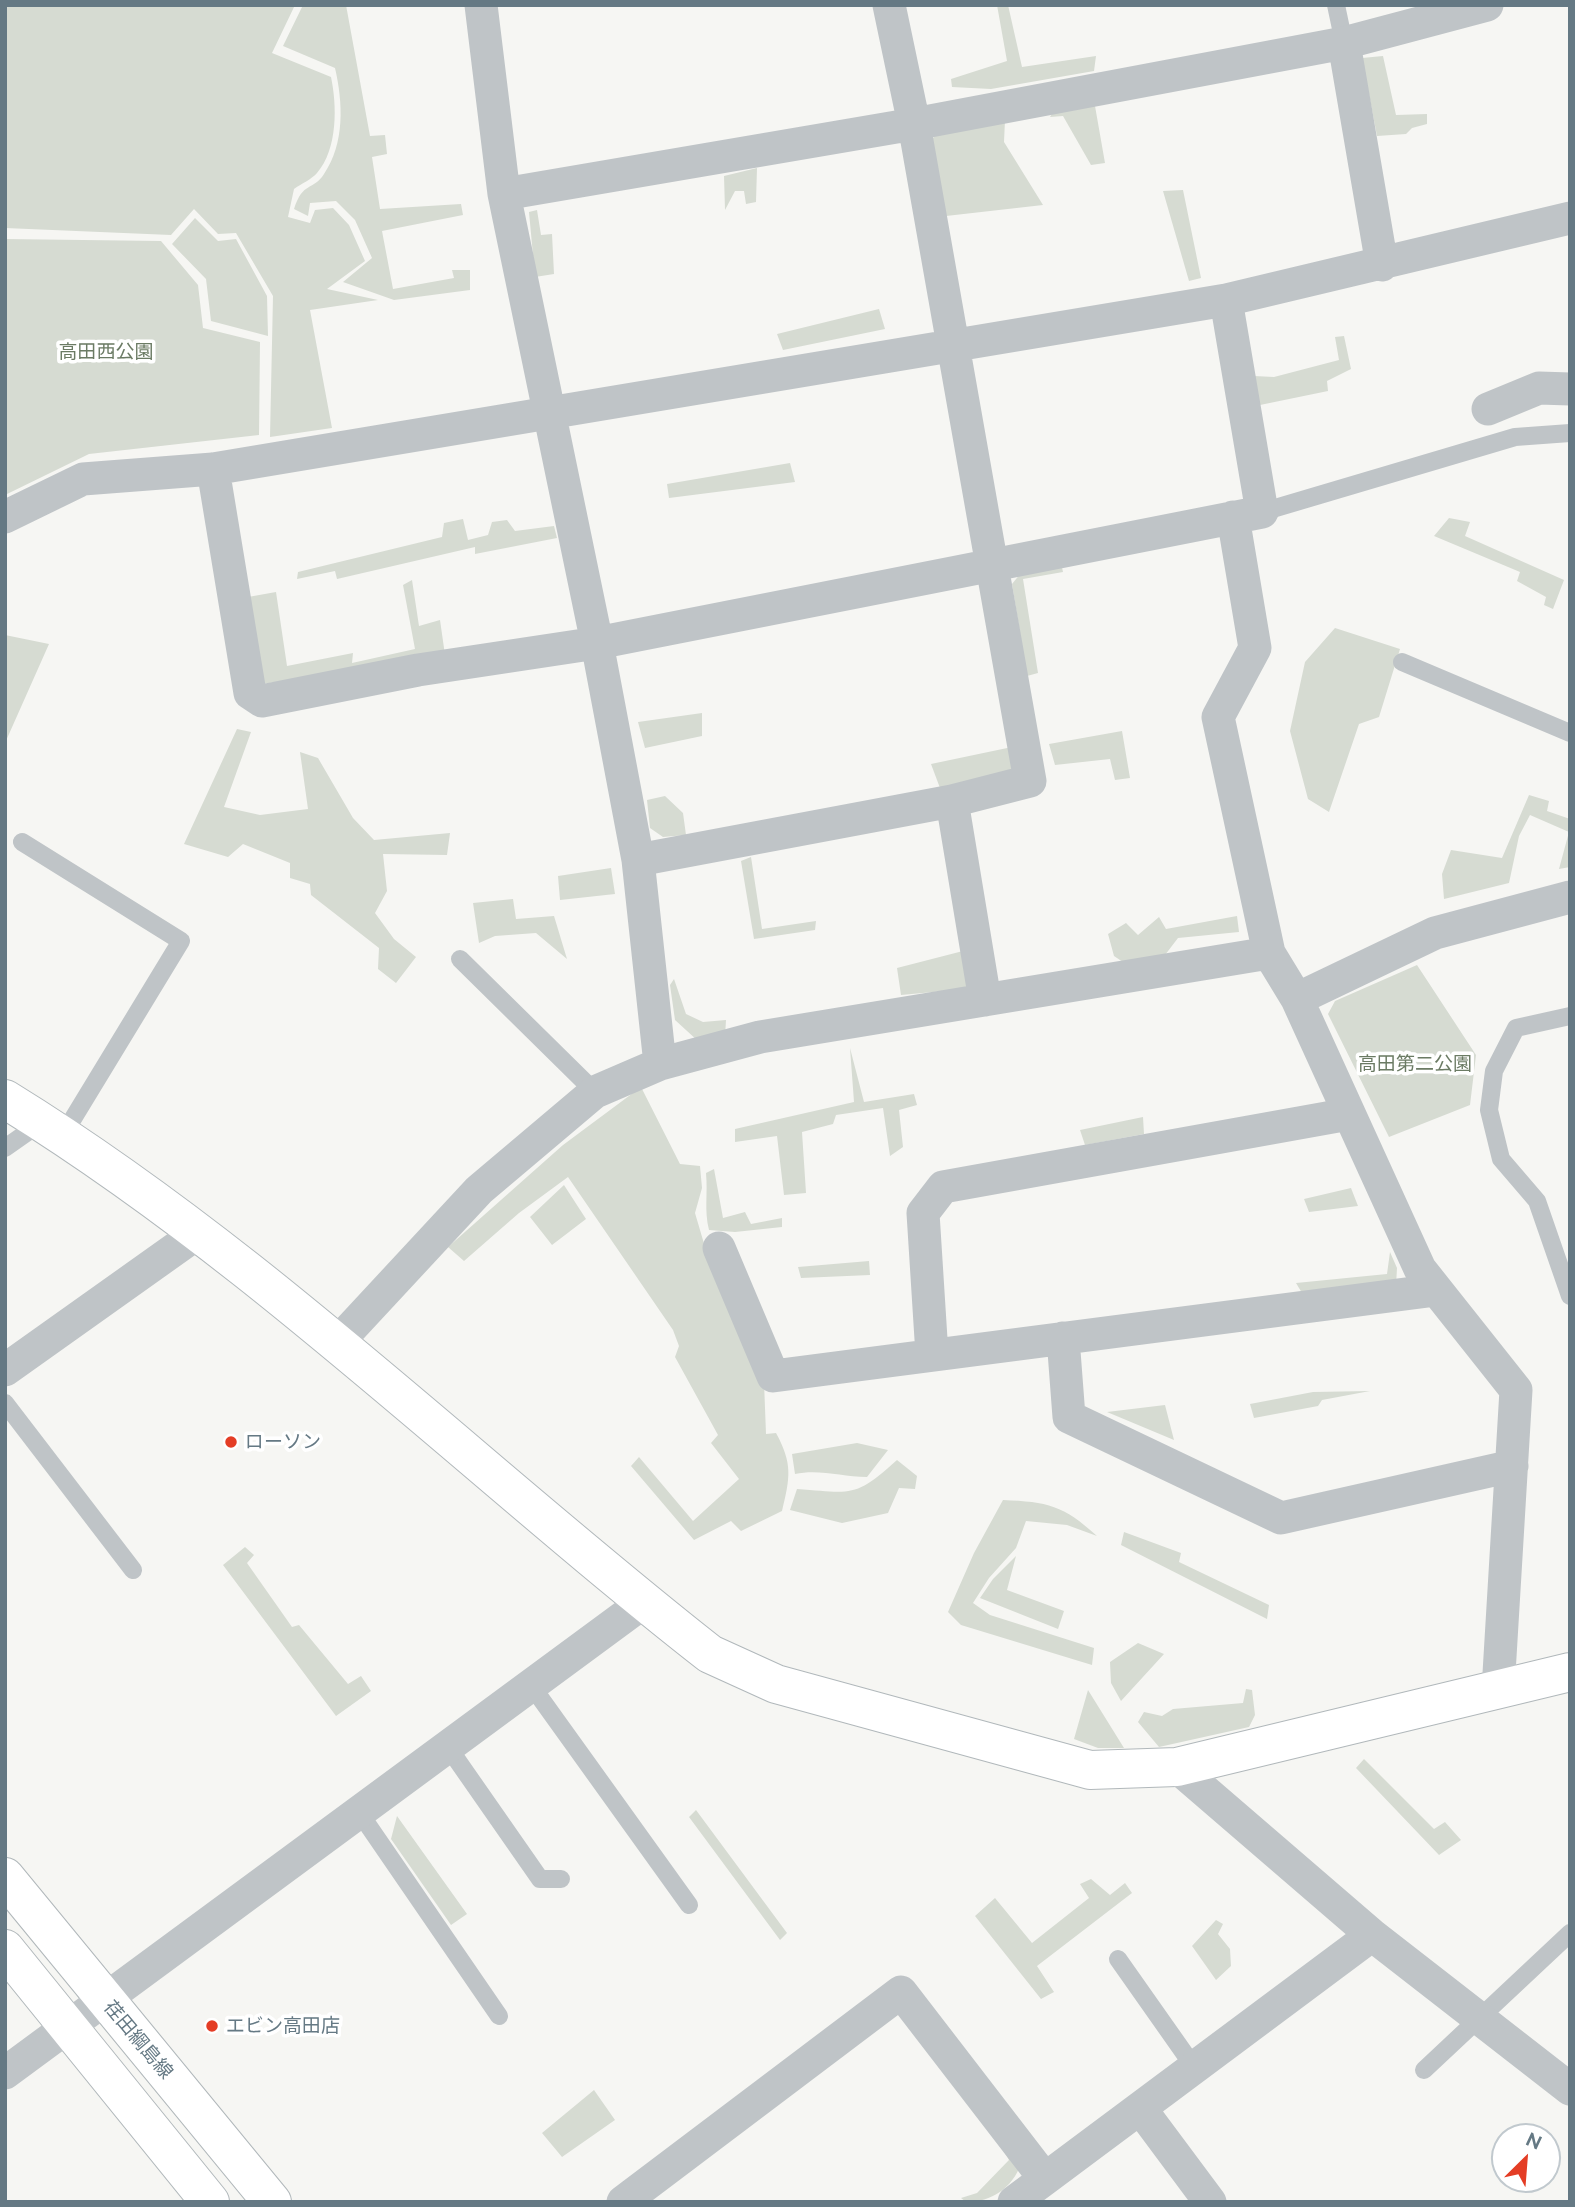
<!DOCTYPE html>
<meta charset="utf-8">
<style>
body{margin:0}
#map{position:relative;width:1575px;height:2207px;overflow:hidden;background:#f6f6f3;font-family:Raleway,sans-serif}
canvas{display:block}
.frame{position:absolute;inset:0;border:7px solid #657984;pointer-events:none}
.north{position:absolute;left:1491px;top:2123px;width:70px;height:70px;box-sizing:border-box;background:#fff;border:2px solid #c1c9ce;border-radius:50%;rotate:25deg;font-size:19px;font-weight:700;line-height:28px;text-align:center;color:#657984}
.north::after{content:'';display:block;margin:auto;width:24px;height:32px;background:#e43d25;clip-path:polygon(50% 0,100% 100%,50% 72%,0 100%)}
</style>
<div id="map">
<canvas width="1575" height="2207"></canvas>
<div class="frame"></div>
<div class="north">N</div>
</div>
<script>
const ctx = document.querySelector('canvas').getContext('2d');
ctx.lineJoin = 'round';
function fillPath(path, color) { ctx.fillStyle = color; ctx.fill(path, 'evenodd'); }
function trace(path, color, width, dash) { ctx.strokeStyle = color; ctx.lineWidth = width; ctx.lineCap = dash ? 'butt' : 'round'; ctx.setLineDash(dash || []); ctx.stroke(path); }
function write(font, color, halo, rows, align = 'center') {
  ctx.font = font + ' Raleway,"Noto Sans JP",sans-serif'; ctx.lineWidth = 7; ctx.setLineDash([]); ctx.textBaseline = 'middle'; ctx.strokeStyle = halo; ctx.fillStyle = color; for (const [text, x, y, turn = 0] of rows) {
    ctx.save(); ctx.translate(x, y); ctx.rotate((+turn || 0) * Math.PI / 180); ctx.textAlign = isNaN(turn) ? turn : align; if (halo) ctx.strokeText(text, 0, 0); ctx.fillText(text, 0, 0); ctx.restore();
  }
}
const green = new Path2D(`
 M5,5H295L272,53L331,77C337,105 338,149 317,173C312,179 301,184 294,189L288,217L310,223L315,210L333,208L349,225L365,261L327,289L378,300L310,310L332,428L270,437L273,296L236,233L218,234L194,209L171,235L5,228Z
 M303,5H346L370,136L385,135L387,154L372,157L380,209L461,204L463,215L382,231L393,289L454,278L452,270H470V290L394,300L343,282L372,258L355,220L336,201L310,203L308,216L294,209C303,181 313,191 324,174C345,143 343,103 335,68L283,46Z
 M997,5H1008L1022,67L1096,56L1094,71L991,89L952,87L951,79L1007,61Z
 M1383,56L1396,115L1427,114V124L1412,128L1406,134L1377,136L1362,58Z
 M1095,106L1105,163L1091,165L1063,116L1050,117L1056,107Z
 M1005,120L1004,142L1043,205L946,216L931,142L936,133Z
 M757,168L756,202L746,204L744,191H735L725,210L724,176Z
 M1183,190L1201,278L1189,281L1163,191Z
 M537,210L541,235L552,234L554,274L535,277L529,212Z
 M195,218L218,241L236,239L267,296L268,336L211,321L206,279L172,244Z
 M5,239L161,241L198,285L203,328L260,342L259,435L89,454L5,495Z
 M879,309L885,329L783,350L777,334Z
 M1344,336L1351,369L1327,381L1328,391L1260,405L1254,376L1274,377L1339,360L1335,337Z
 M790,463L795,482L669,498L667,484Z
 M1449,518L1470,522L1465,536L1564,580L1553,609L1544,605L1546,597L1517,581L1520,572L1434,536Z
 M463,519L468,540L488,535L492,522L507,520L515,531L554,526L557,538L475,554V547L337,579L335,571L297,579L298,572L442,537L444,523Z
 M1061,563L1063,572L1023,579L1038,673L1027,676L1012,584L1025,568Z
 M412,580L419,626L440,620L445,655L263,684L248,597L276,592L287,666L353,653L352,663L415,649L403,585Z
 M1335,628L1400,649L1379,717L1359,724L1329,812L1308,799L1290,731L1305,662Z
 M5,635L49,644L5,743Z
 M702,713V736L645,748L638,722Z
 M237,729L251,732L224,807L260,815L308,809L300,752L318,758L353,818L374,840L450,833L447,855L383,854L387,891L375,913L394,939L416,957L396,983L378,969L379,948L311,895L310,884L290,878V863L243,844L228,857L184,844Z
 M1122,731L1130,778L1115,780L1110,759L1055,765L1049,744Z
 M1012,747L1014,773L940,788L931,764Z
 M1529,795L1549,801L1547,811L1570,819V867L1559,869L1569,832L1530,815L1519,836L1509,883L1444,899L1442,874L1451,850L1502,858Z
 M665,796L683,813L686,835L663,837L650,828L647,800Z
 M751,857L762,929L816,921L815,930L754,939L741,861Z
 M611,868L615,894L560,900L558,876Z
 M513,899L516,919L554,916L567,959L536,933L495,936L479,943L473,903Z
 M1237,916L1239,932L1178,938L1165,955L1123,962L1114,956L1108,934L1126,923L1138,935L1159,917L1166,929Z
 M963,951L970,977L966,989L901,995L897,968Z
 M1417,965L1476,1055L1470,1105L1389,1137L1328,1014L1335,1001Z
 M674,979L686,1014L703,1022L726,1020L725,1037L698,1041L675,1020L670,985Z
 M850,1048L864,1102L914,1094L917,1105L899,1110L903,1147L890,1156L883,1108L836,1115L833,1124L802,1132L806,1193L784,1195L777,1136L735,1142V1129L854,1102Z
 M641,1087L680,1164L700,1166L702,1188L695,1213L705,1247L764,1382L766,1434L776,1433C793,1464 790,1478 782,1511L741,1531L731,1521L694,1540L631,1466L639,1457L693,1521L739,1479L711,1443L718,1435L675,1357L679,1346L673,1330L568,1177L519,1213L464,1261L448,1247L563,1145Z
 M1143,1117L1144,1134L1085,1145L1080,1130Z
 M714,1169L723,1218L745,1212L751,1224L782,1218V1227L735,1232L709,1230C704,1210 708,1194 706,1173Z
 M564,1185L586,1219L552,1245L530,1217Z
 M1351,1188L1358,1206L1309,1212L1304,1199Z
 M1390,1252L1397,1268L1396,1286L1302,1293L1296,1283L1387,1274Z
 M869,1261L870,1275L801,1278L798,1267Z
 M1370,1391L1322,1400L1318,1406L1254,1418L1250,1404L1313,1392Z
 M1165,1405L1174,1440L1107,1412Z
 M857,1443L888,1450L867,1477C842,1477 820,1469 795,1474L792,1454Z
 M897,1460L917,1476L915,1489L899,1488L888,1513L842,1523L790,1510L797,1489C853,1493 855,1498 897,1460Z
 M1003,1500C1048,1502 1063,1505 1097,1536L1067,1525L1026,1521L1016,1548L989,1578L973,1603L990,1615L1094,1648L1092,1665L961,1625L948,1612L974,1553Z
 M1124,1532L1181,1553L1179,1562L1269,1605L1267,1619L1121,1545Z
 M245,1547L254,1555L247,1563L292,1627L299,1625L348,1684L361,1676L371,1691L336,1716L223,1565Z
 M1016,1556L1007,1590L1064,1611L1058,1629L980,1598L993,1579Z
 M1138,1643L1164,1654L1121,1701L1111,1683L1110,1662Z
 M1246,1689L1252,1690L1255,1715L1249,1727L1159,1747L1138,1722L1144,1712L1162,1716L1173,1709L1243,1703Z
 M1088,1690L1124,1748H1098L1074,1739Z
 M1364,1759L1434,1829L1445,1822L1461,1840L1439,1855L1356,1768Z
 M696,1810L787,1933L780,1940L689,1817Z
 M397,1816L467,1914L451,1925L391,1839Z
 M1091,1879L1110,1895L1125,1883L1132,1893L1037,1966L1054,1992L1041,1999L975,1916L995,1898L1032,1943L1089,1898L1080,1884Z
 M1216,1920L1223,1924L1218,1934L1230,1949L1231,1966L1216,1980L1192,1946Z
 M594,2090L615,2120L562,2157L542,2133Z
 M1002,2148L1021,2164C1012,2188 992,2202 966,2202L961,2198L977,2193L1009,2160Z`);
const lane = new Path2D(`
 M1336,5L1344,43
 M1262,512L1515,437L1570,433
 M1402,662L1570,733
 M22,842L181,941L63,1135
 M460,959L595,1092
 M1570,1016L1516,1028L1494,1071L1489,1110L1501,1159L1537,1201L1570,1296
 M5,1148L42,1122
 M5,1403L133,1570
 M531,1685L689,1905
 M448,1747L540,1879H561
 M359,1812L499,2016
 M1118,1959L1194,2067
 M1424,2070L1570,1933`);
const street = new Path2D(`
 M481,5L504,194L597,643L638,860L660,1064
 M1344,43L1382,265
 M504,194L914,124L1344,43L1487,5
 M1488,409L1539,388L1570,389
 M213,469L250,693L262,701L418,670L597,643L1262,512L1226,300
 M5,517L83,479L213,469L1226,300L1570,218
 M1233,517L1255,648L1218,717L1269,953L1297,999L1420,1269L1516,1390L1498,1690
 M952,801L985,1000
 M638,860L952,801L1030,781L914,124L889,5
 M1297,999L1435,933L1570,897
 M719,1248L773,1376L1436,1290
 M1063,1338L1069,1417L1281,1518L1512,1466
 M336,1344L479,1190L595,1092L660,1064L760,1037L1269,953
 M932,1355L923,1213L943,1187L1349,1114
 M5,1370L199,1232
 M1177,1767L1372,1935L1570,2089
 M5,2073L644,1602
 M1140,2108L1210,2202
 M623,2202L901,1992L1045,2179
 M1014,2202L1372,1935`);
const secondary = new Path2D(`
 M5,1099C260,1256 475,1470 710,1654L776,1684L1090,1770L1177,1767L1570,1672
 M5,1877L272,2202
 M5,1949L210,2202`);
const markers = [
 [231,1442,7,"#e43d25"],
 [212,2026,7,"#e43d25"]
];
const parkNames = [
 ["高田西公園",106,352],
 ["高田第二公園",1415,1064]
];
const poiNames = [
 ["ローソン",245,1442],
 ["エビン高田店",226,2026]
];
const streetNames = [
 ["荏田綱島線",138,2040,50]
];
fillPath(green, '#d6dbd2');
trace(secondary, '#b1b8bb', 40);
trace(lane, '#bfc4c7', 18);
trace(street, '#bfc4c7', 33);
trace(secondary, '#fff', 38);
for (const [x, y, r, color] of markers) { const dot = new Path2D(); dot.arc(x, y, r, 0, 2 * Math.PI); ctx.fillStyle = color; ctx.fill(dot); trace(dot, '#fff', 2.5); }
write('19px', '#6b7b64', '#fff', parkNames);
write('19px', '#657984', '#fff', poiNames, 'left');
write('19px', '#657984', '#fff', streetNames);
</script>
